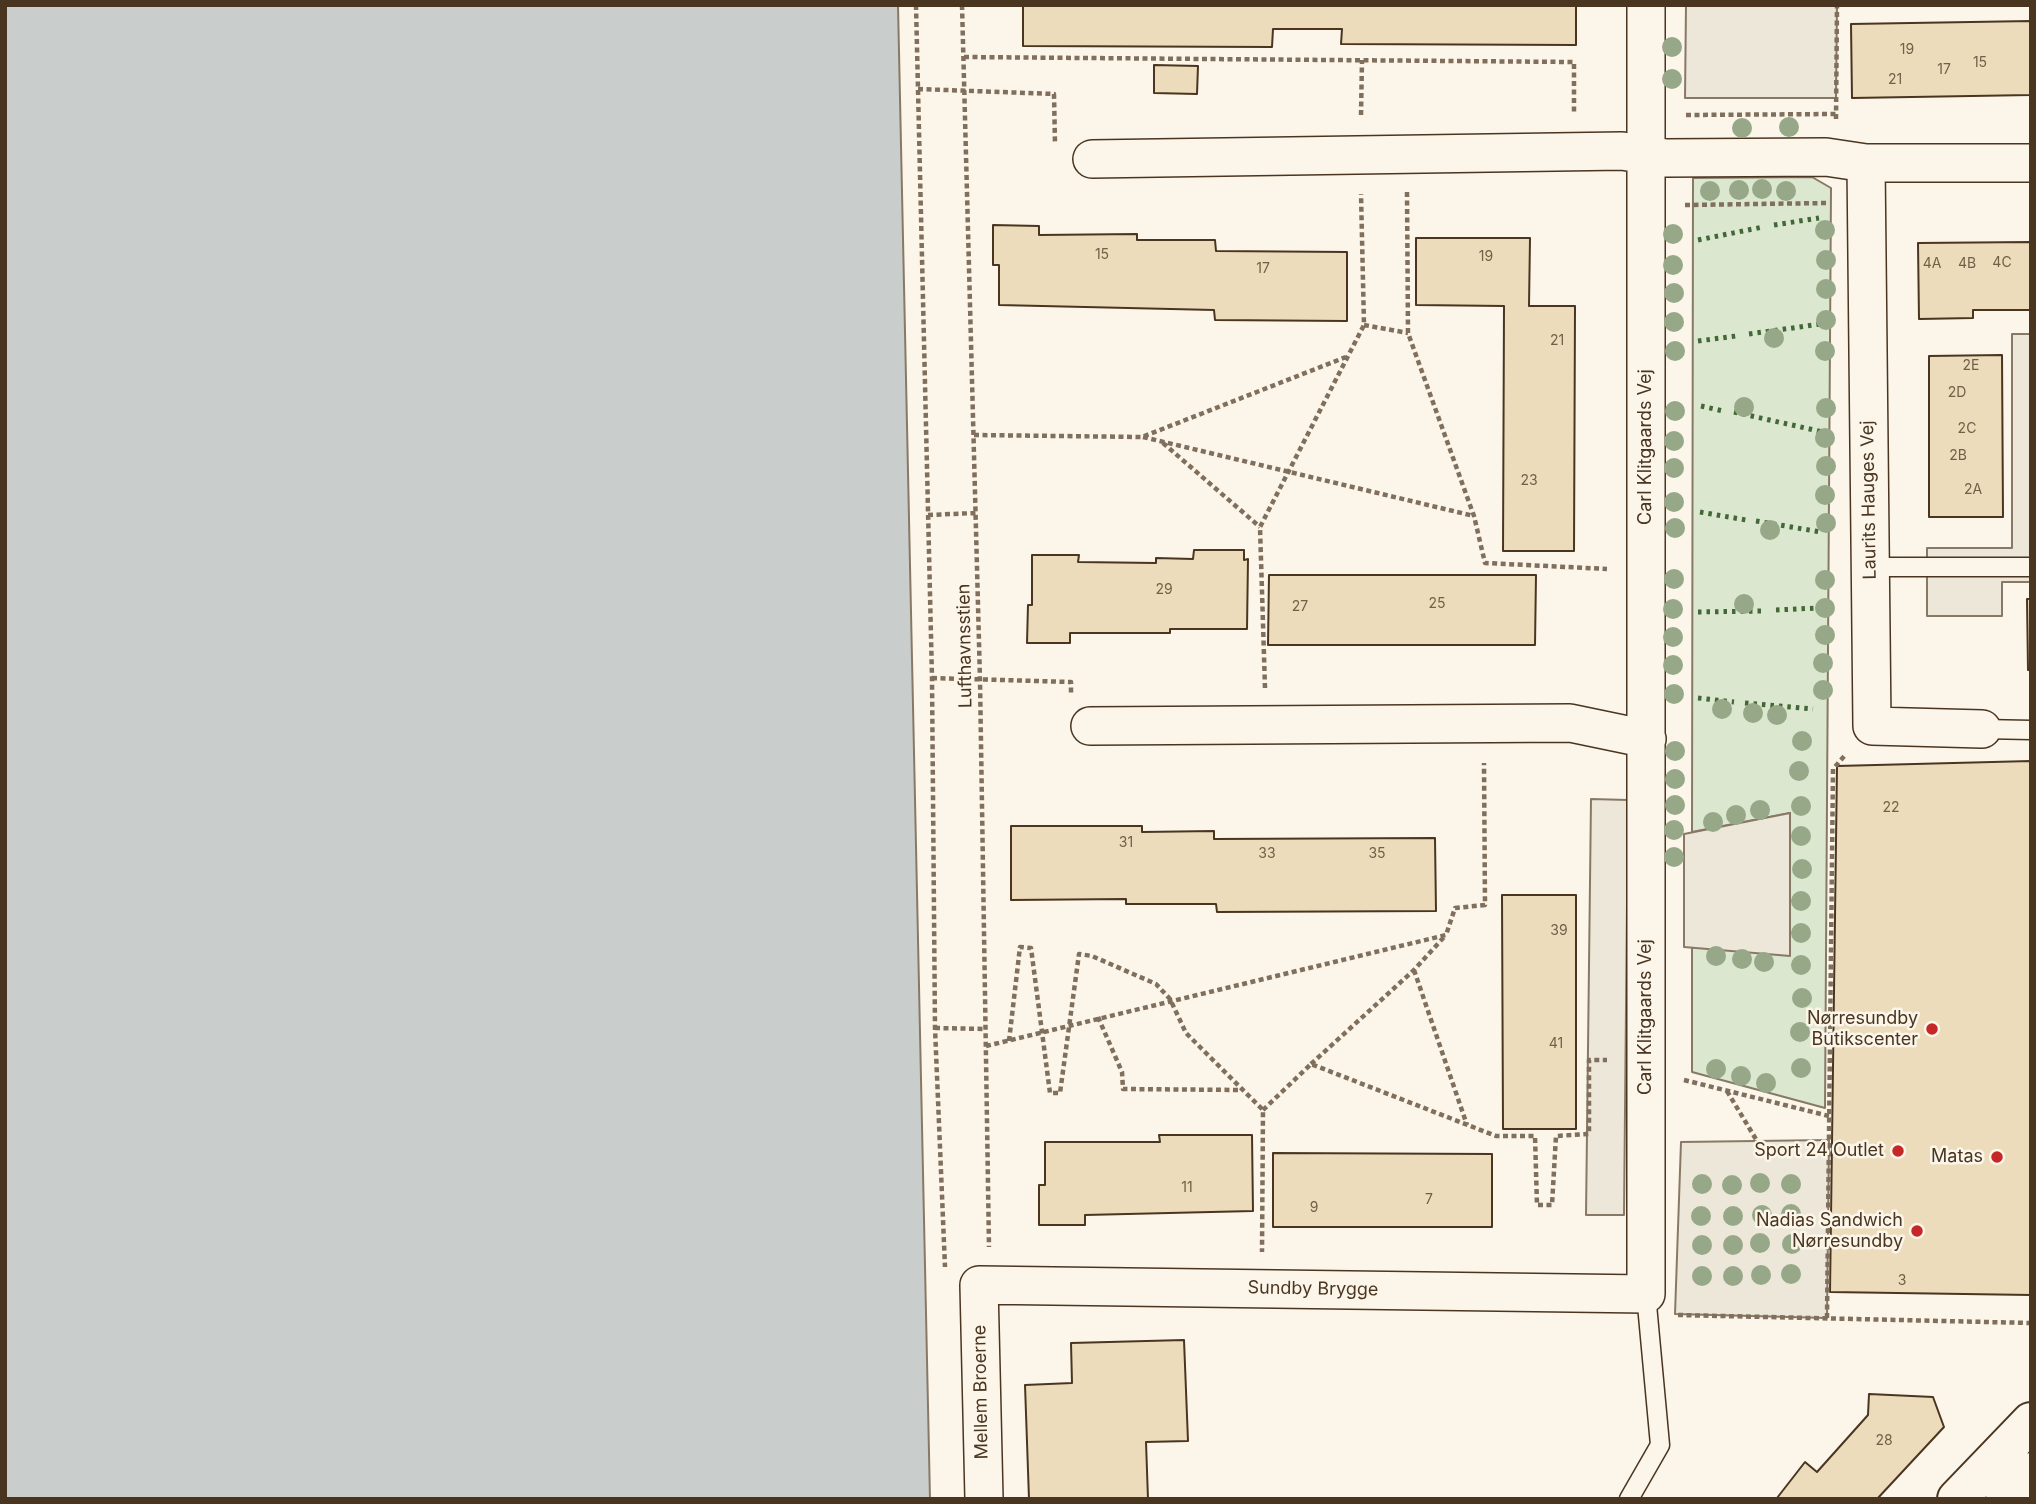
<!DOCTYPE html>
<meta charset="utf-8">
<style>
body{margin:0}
#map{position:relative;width:2036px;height:1504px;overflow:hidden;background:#fbf6e9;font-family:Inter,sans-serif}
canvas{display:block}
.frame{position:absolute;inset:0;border:7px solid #4a3520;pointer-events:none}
</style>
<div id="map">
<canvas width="2036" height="1504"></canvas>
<div class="frame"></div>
</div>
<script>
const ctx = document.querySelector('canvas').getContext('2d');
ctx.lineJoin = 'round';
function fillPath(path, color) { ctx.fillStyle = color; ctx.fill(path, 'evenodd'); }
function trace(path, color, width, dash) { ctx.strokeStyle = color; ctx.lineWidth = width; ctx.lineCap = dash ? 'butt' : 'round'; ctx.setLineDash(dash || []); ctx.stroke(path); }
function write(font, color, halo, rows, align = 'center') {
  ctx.font = font + ' Inter,sans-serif'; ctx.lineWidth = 5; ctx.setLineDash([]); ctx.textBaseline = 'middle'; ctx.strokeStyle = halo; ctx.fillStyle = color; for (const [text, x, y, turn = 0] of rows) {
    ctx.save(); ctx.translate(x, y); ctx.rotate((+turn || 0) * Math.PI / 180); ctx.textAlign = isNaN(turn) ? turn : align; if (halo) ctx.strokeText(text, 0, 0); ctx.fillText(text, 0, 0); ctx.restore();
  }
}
const green = new Path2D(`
 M1812,177L1831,188L1825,1108L1692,1072V947L1790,955V813L1692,832L1693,178Z`);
const parking = new Path2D(`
 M1686,5H1837L1836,98H1685Z
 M2012,334H2031V582H2002V616H1927V548H2012Z
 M1591,799L1628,800L1624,1215H1586Z
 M1790,813V956L1684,947V834Z
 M1829,1140L1827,1318L1675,1314L1681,1142Z`);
const water = new Path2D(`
 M5,5H898L930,1499H5Z`);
const building = new Path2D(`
 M1023,5H1576V45L1341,44L1342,29H1273L1272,47L1023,46Z
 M2031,21V95L1852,98L1851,24Z
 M1154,65L1198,66L1197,94L1154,93Z
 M993,225L1039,226V235L1137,234V240H1215L1216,251L1347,252V321L1215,320L1214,310L999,305V265H993Z
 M1416,238H1530L1529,306H1575L1574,551H1503L1504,306L1416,305Z
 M2031,242V310H1973V318L1919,319L1918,243Z
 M2002,355L2003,517H1929V356Z
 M1194,550H1244V560L1248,559L1247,629H1170V633H1070V643H1027L1028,605H1032V555H1079L1078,562L1156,563V558L1193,559Z
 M1269,575H1536L1535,645H1268Z
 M2027,599H2031V670H2028Z
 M2031,761V1295L1830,1292L1837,766Z
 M1011,826H1142V832L1214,831V839L1435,838L1436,911L1217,912L1216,904H1126V899L1011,900Z
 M1502,895H1576V1129H1503Z
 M1159,1135H1252L1253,1211L1085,1215V1225H1039V1185H1045V1142H1160Z
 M1273,1153L1492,1154V1227H1273Z
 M1184,1340L1188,1441L1146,1442L1148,1499H1029L1025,1385L1072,1383L1071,1343Z
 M1869,1394L1933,1397L1944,1427L1877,1499L1777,1498L1805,1462L1817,1472L1868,1415Z`);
const path = new Path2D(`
 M916,5L932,678L935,1028L945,1267
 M962,5L980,680L989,1247
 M964,57L1574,62V112
 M918,89L1054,94L1055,144
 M1361,115L1362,60
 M1686,115L1836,114
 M1836,119L1837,5
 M1407,192L1408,333L1474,516L1485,563L1607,569
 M1685,205L1828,203
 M1364,325L1408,333
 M974,435L1142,437L1346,357
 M1143,437L1474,516
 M1163,443L1260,527
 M928,515L976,513
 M932,678L1071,682V693
 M1265,688L1260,527L1364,325L1361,194
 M1414,970L1467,1125
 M1098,1017L1122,1072L1123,1089L1241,1090
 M935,1028L985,1029
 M1009,1041L1020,947L1031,948L1050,1093H1060L1079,954L1092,956L1156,984L1170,999L1186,1033L1263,1110L1262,1252
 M986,1046L1446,935L1455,908L1485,905L1484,763
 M1311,1064L1414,970L1444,937
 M1684,1080L1829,1116
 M1727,1091L1757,1141
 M1263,1110L1311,1064L1496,1136H1535L1537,1205H1552L1556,1136L1589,1134V1060H1607
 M1678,1315L2031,1323
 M1827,1318L1833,769L1846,754`);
const service = new Path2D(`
 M1870,567H2031
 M1982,729L2031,730
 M1629,1499L1660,1445L1646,1294`);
const minor = new Path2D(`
 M1092,159L1622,151L1666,158L1826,157L1866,163H2031
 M1866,163L1872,726L1982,729
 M1090,726L1570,723L1647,739
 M984,1499L979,1285L1646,1294V5`);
const primary = new Path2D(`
 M1957,1499L2031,1422
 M2005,1499L2031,1472`);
const hedge = new Path2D(`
 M1774,225L1819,218
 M1698,240L1763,227
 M1749,334L1821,324
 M1698,341L1736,336
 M1701,406L1723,411
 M1734,412L1823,432
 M1700,512L1746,520
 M1756,521L1821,532
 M1776,610L1818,608
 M1698,612L1762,611
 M1698,698L1734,702
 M1745,703L1813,709`);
const trees = [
 [1672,47],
 [1672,79],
 [1789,127],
 [1742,128],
 [1762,189],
 [1739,190],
 [1710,191],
 [1786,191],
 [1825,230],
 [1673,234],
 [1826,260],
 [1673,265],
 [1826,289],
 [1674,293],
 [1826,320],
 [1674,322],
 [1774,338],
 [1675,351],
 [1825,351],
 [1744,407],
 [1826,408],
 [1675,411],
 [1825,438],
 [1674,441],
 [1826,466],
 [1674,468],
 [1825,495],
 [1674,502],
 [1826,523],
 [1675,528],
 [1770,530],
 [1674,579],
 [1825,580],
 [1744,604],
 [1825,608],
 [1673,609],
 [1825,635],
 [1673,637],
 [1823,663],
 [1673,665],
 [1823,690],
 [1674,694],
 [1722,709],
 [1753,713],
 [1777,715],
 [1802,741],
 [1675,751],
 [1799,771],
 [1675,779],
 [1675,805],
 [1801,806],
 [1760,810],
 [1736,815],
 [1713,822],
 [1674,830],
 [1801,836],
 [1674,857],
 [1802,869],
 [1801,901],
 [1801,933],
 [1716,956],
 [1742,959],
 [1764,962],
 [1801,965],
 [1802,998],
 [1800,1032],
 [1801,1068],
 [1716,1069],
 [1741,1076],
 [1766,1083],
 [1760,1183],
 [1702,1184],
 [1791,1184],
 [1732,1185],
 [1791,1214],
 [1762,1215],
 [1701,1216],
 [1733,1216],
 [1760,1243],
 [1792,1244],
 [1702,1245],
 [1733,1245],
 [1791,1274],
 [1761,1275],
 [1702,1276],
 [1733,1276]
];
const markers = [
 [1932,1029,7,"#c62828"],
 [1898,1151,7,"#c62828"],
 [1997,1157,7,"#c62828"],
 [1917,1231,7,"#c62828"]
];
const numberNames = [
 ["19",1907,50],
 ["15",1980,63],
 ["17",1944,70],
 ["21",1895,80],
 ["15",1102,255],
 ["19",1486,257],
 ["4C",2002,263],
 ["4A",1932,264],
 ["4B",1967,264],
 ["17",1263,269],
 ["21",1557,341],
 ["2E",1971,366],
 ["2D",1957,393],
 ["2C",1967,429],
 ["2B",1958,456],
 ["23",1529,481],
 ["2A",1973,490],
 ["29",1164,590],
 ["25",1437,604],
 ["27",1300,607],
 ["22",1891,808],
 ["31",1126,843],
 ["33",1267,854],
 ["35",1377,854],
 ["39",1559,931],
 ["41",1556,1044],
 ["11",1187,1188],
 ["7",1429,1200],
 ["9",1314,1208],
 ["3",1902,1281],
 ["28",1884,1441]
];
const streetNames = [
 ["Carl Klitgaards Vej",1646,447,-90],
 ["Laurits Hauges Vej",1869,500,-91],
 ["Lufthavnsstien",965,646,-91],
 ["Carl Klitgaards Vej",1646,1017,-90],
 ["Sundby Brygge",1313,1289,1],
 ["Mellem Broerne",981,1392,-91]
];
const poiNames = [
 ["Nørresundby",1918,1019],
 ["Butikscenter",1918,1040],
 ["Sport 24 Outlet",1884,1151],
 ["Matas",1983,1157],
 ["Nadias Sandwich",1903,1221],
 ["Nørresundby",1903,1242]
];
fillPath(green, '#dce7d0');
trace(green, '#887966', 2);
fillPath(parking, '#ede7d9');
trace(parking, '#887966', 2);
fillPath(water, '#c9cecd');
trace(water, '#887966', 2);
fillPath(building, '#ecdcbc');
trace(building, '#4a3520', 2);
trace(service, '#4a3520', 21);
trace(minor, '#4a3520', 40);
trace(primary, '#4a3520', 42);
trace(path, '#7f6f5c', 4.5, [5, 3.5]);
trace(service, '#fbf6e9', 18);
trace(minor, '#fbf6e9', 37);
trace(primary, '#fbf6e9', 38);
trace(hedge, '#436837', 5, [3.5, 5]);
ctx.fillStyle = '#96a887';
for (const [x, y] of trees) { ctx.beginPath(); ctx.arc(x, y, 10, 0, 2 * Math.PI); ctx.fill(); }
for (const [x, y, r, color] of markers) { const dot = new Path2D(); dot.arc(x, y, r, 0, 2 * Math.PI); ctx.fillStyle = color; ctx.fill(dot); trace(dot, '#fbf6e9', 2.5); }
write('14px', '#725f47', null, numberNames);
write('18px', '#4a3520', '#fbf6e9', streetNames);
write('18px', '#4a3520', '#fbf6e9', poiNames, 'right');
</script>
